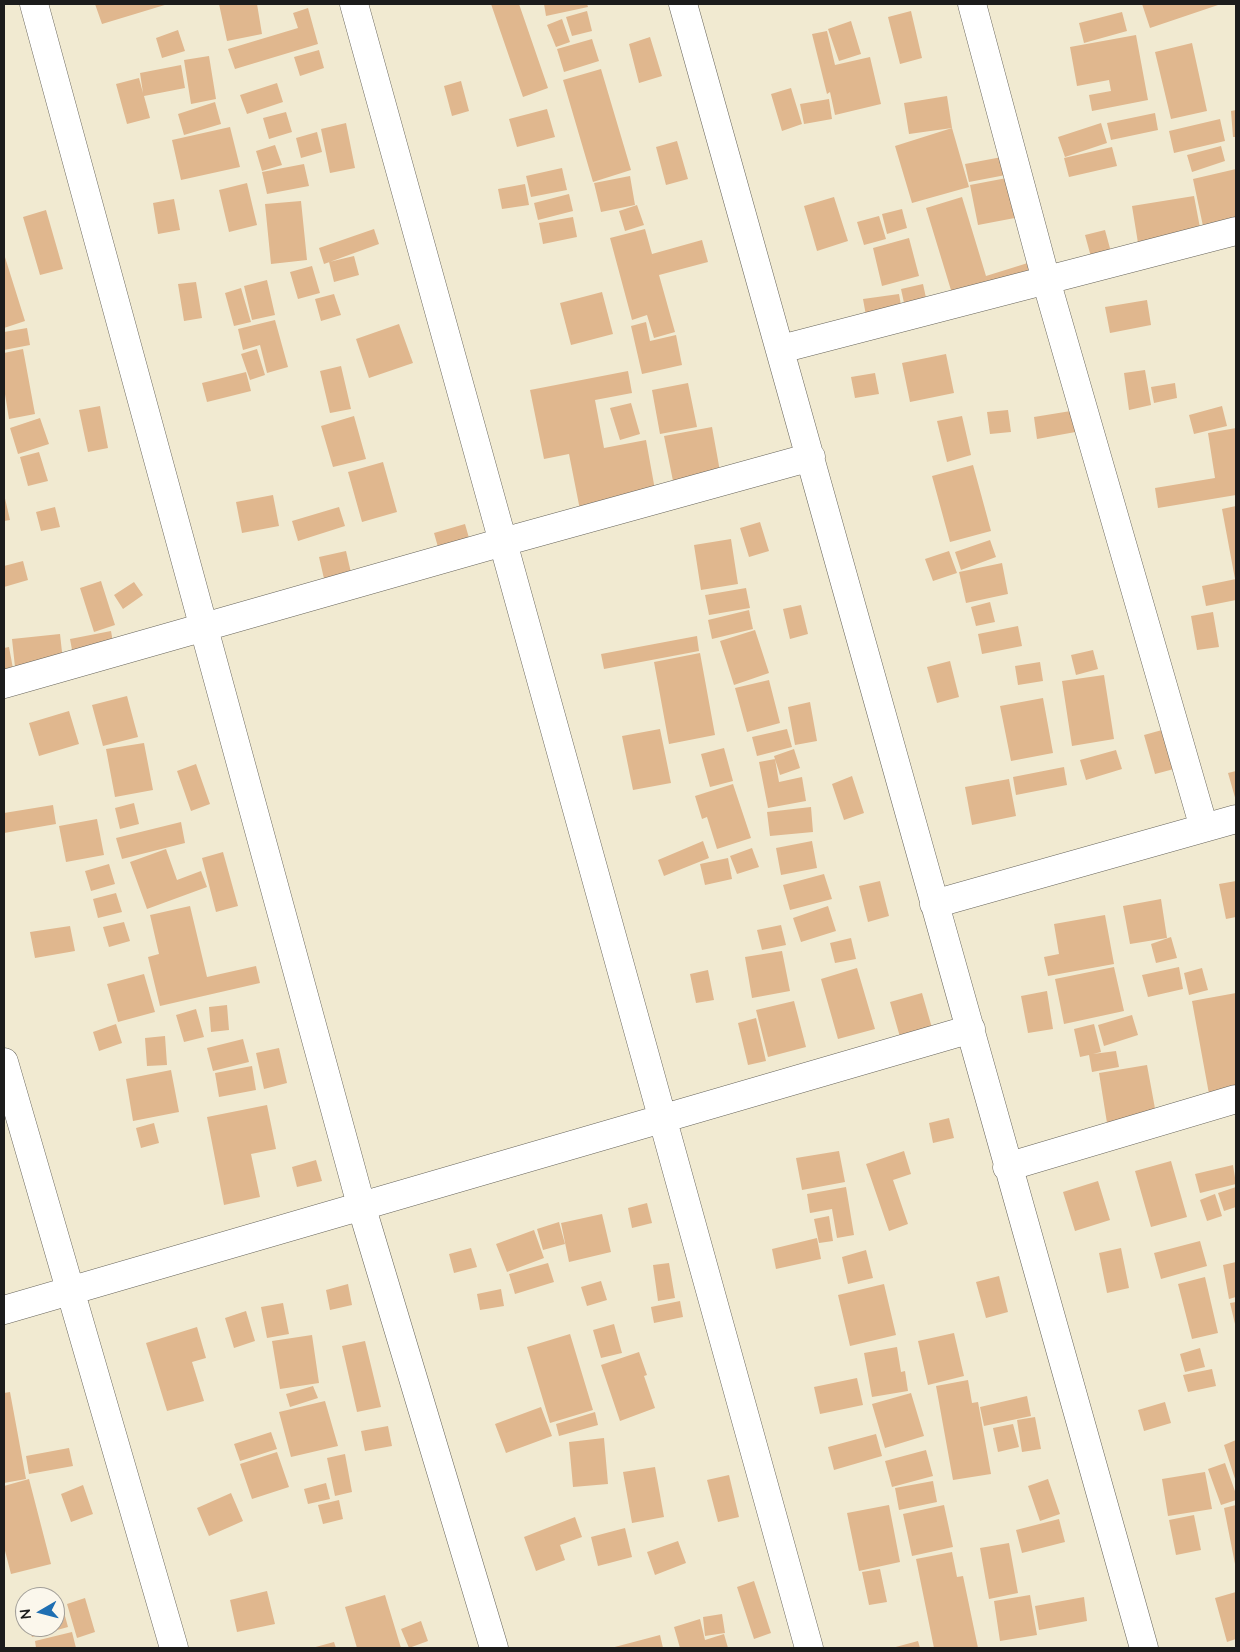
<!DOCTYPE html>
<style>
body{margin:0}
#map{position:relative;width:1240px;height:1652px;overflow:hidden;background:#f1ead1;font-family:"Architects Daughter",sans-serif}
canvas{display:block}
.frame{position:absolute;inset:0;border:5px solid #1c1c1c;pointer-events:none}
.north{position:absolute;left:15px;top:1587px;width:50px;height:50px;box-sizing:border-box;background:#fbf7ec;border:1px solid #a29f99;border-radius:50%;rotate:262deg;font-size:14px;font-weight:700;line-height:20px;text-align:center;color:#1c1c1c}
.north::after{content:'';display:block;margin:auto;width:18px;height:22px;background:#1f6fb2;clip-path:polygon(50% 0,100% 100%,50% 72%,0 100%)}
</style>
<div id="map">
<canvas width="1240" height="1652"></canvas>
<div class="frame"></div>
<div class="north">N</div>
</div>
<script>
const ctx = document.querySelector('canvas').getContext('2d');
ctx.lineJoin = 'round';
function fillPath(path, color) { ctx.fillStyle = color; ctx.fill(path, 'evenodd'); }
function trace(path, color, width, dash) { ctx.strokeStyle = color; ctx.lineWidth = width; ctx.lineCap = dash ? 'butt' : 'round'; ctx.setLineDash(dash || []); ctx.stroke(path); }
const building = new Path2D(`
 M95,4H168L102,24Z
 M219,4H257L262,34L227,41Z
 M491,4H519L548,88L523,97Z
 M544,4H587L588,7L546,16Z
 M1142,4H1221L1150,28Z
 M308,8L318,44L235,69L228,49L298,28L293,13Z
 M587,11L592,31L572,36L566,17Z
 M911,11L922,58L900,64L888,17Z
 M1122,12L1127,31L1084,43L1079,23Z
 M562,19L570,42L556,47L547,25Z
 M851,21L861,54L839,61L828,29Z
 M178,30L185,51L162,58L156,38Z
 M827,31L835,65L870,57L881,104L835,115L830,92L827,94L812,34Z
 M1136,35L1148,100L1092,111L1089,95L1111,91L1109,80L1077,86L1070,47Z
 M650,37L662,76L639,83L629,44Z
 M592,39L599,61L564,72L557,49Z
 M1192,43L1207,111L1171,119L1155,52Z
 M319,50L324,68L300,76L294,57Z
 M209,56L216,99L191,104L184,60Z
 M181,65L185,88L144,96L150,118L127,124L116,84L139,78L143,93L140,73Z
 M601,69L631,170L593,182L563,80Z
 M461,81L469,111L452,116L444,86Z
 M277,83L283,102L247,114L240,95Z
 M791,88L802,124L782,131L771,94Z
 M947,96L952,128L909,134L904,103Z
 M829,99L832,119L804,124L800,104Z
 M215,102L221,124L184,135L178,114Z
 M547,109L555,137L517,147L509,119Z
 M1236,110V137H1233L1231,111Z
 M286,112L292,132L269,139L263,118Z
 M1155,113L1158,130L1111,140L1107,123Z
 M1220,119L1225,141L1174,153L1169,131Z
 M346,123L355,168L330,173L321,129Z
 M1101,123L1107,143L1065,157L1058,137Z
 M230,127L240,167L181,180L172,140Z
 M952,128L969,187L912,203L895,146Z
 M317,132L322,152L301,158L296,138Z
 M677,141L688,179L666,185L656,147Z
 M275,145L282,165L262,171L256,151Z
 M1221,146L1225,161L1192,172L1187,155Z
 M1112,147L1117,166L1069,177L1064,158Z
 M1007,156L1011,174L969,182L965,164Z
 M304,164L309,186L267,194L262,172Z
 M562,168L567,190L531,197L526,176Z
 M1236,169V219L1203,226L1193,179Z
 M630,176L635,205L601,212L594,183Z
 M1012,177L1020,217L978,225L970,185Z
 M247,183L257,225L229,232L219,190Z
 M525,184L529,205L502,209L498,189Z
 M569,194L573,211L538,220L534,203Z
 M1194,196L1201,233L1138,243L1132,206Z
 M834,197L848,241L817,251L804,206Z
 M962,197L986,276L1031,262L1035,275L954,300L926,208Z
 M174,199L180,230L158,234L153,203Z
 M301,201L307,260L271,264L265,204Z
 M637,205L644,225L625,231L619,211Z
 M902,209L907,228L887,234L882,214Z
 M46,210L63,269L40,275L23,217Z
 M879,216L886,239L864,245L857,222Z
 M573,217L577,237L543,244L539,223Z
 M374,229L379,244L324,264L319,248Z
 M645,229L652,254L702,240L708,262L659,275L675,332L654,338L647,315L632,320L610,238Z
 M1105,230L1111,252L1091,257L1085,235Z
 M909,238L919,276L882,286L873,248Z
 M4,254L25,321L4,328Z
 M354,256L359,275L334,282L329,262Z
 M312,266L320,293L298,299L290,272Z
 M267,280L275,315L252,320L244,286Z
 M196,282L202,318L184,321L178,284Z
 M923,284L928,307L906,312L901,289Z
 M241,288L251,322L234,326L225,293Z
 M602,292L613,334L571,345L560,303Z
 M334,294L341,315L321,321L315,299Z
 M899,294L903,316L867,321L863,299Z
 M1147,300L1151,325L1110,333L1105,307Z
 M275,320L288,367L267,373L260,345L243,350L238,329Z
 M646,322L650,341L676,335L682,365L642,374L631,326Z
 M399,324L413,363L369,378L356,339Z
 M27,328L30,345L4,350V332Z
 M23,349L35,414L9,419L4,388V353Z
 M257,349L265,375L250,380L241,354Z
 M946,354L954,393L910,402L902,363Z
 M341,366L351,409L330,413L320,371Z
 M1145,370L1151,405L1129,410L1124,373Z
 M628,371L632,393L595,400L604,448L646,440L657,501L581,515L569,454L544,459L530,390Z
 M246,372L251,391L207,402L202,383Z
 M875,373L879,394L855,398L851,377Z
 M688,383L697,427L660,434L652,390Z
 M1175,383L1177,398L1154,403L1151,387Z
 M631,403L640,434L620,440L610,408Z
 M100,406L108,448L88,452L79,410Z
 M1222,406L1227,426L1194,434L1189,415Z
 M1008,410L1011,432L990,434L987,412Z
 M1077,410L1081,431L1037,439L1034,417Z
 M354,416L366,459L333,467L321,426Z
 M962,416L971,455L947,462L937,421Z
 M40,418L49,444L18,454L10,428Z
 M712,427L721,477L674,486L664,436Z
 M1236,428V495L1158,508L1155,488L1215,478L1208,433Z
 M39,452L48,481L28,486L20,457Z
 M383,462L397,512L362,522L348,472Z
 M973,465L991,531L950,542L932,476Z
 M4,494L10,520L4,521Z
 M273,495L279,526L242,533L236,502Z
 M1236,506V579H1235L1222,509Z
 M55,507L60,527L41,531L36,512Z
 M339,507L345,526L298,541L292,521Z
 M760,522L769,551L749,557L740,528Z
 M465,524L475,559L444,568L434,533Z
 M731,539L738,584L701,590L694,545Z
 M990,540L996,557L961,570L955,552Z
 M346,551L352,577L325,583L319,557Z
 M949,551L957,573L933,581L925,559Z
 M23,561L28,580L4,587V566Z
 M1002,563L1008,594L966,603L959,572Z
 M1236,579V600L1206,606L1202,586Z
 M101,581L115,625L94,632L80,588Z
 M134,582L143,595L123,609L114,595Z
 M746,588L750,608L709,615L705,595Z
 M990,602L995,622L976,626L971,607Z
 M801,605L808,634L790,639L783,609Z
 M749,610L753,629L712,639L708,620Z
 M1213,612L1219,647L1197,650L1191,616Z
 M1018,626L1022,646L982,654L978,634Z
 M755,630L769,673L734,685L720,641Z
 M111,631L114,648L73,655L70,639Z
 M60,634L63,661L15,667L12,639Z
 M697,636L699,651L604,669L601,654Z
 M9,647L14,674L4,676V648Z
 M1093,650L1098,669L1076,675L1071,655Z
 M700,653L715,735L669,744L654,662Z
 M950,661L959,697L937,703L927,667Z
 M1040,662L1043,681L1018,685L1015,666Z
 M1104,675L1114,739L1072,746L1062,681Z
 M769,680L780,723L747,732L735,688Z
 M127,696L138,737L103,746L92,705Z
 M1043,698L1053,753L1011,761L1000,706Z
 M810,702L817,741L795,745L788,707Z
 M69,711L79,744L39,756L29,723Z
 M660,729L671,783L633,790L622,736Z
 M787,729L792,747L757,756L752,737Z
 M1162,730L1174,769L1155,774L1144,735Z
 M144,743L153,790L115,797L106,749Z
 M724,748L733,781L710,787L701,754Z
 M794,749L800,768L780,775L774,756Z
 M1116,750L1122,769L1086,780L1080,760Z
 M775,759L779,782L802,777L806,801L768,808L759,762Z
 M196,764L210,804L191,811L177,771Z
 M1064,767L1067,785L1016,795L1013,777Z
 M1236,771V801L1228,773Z
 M852,776L864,813L844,820L832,784Z
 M1009,779L1016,816L972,825L965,787Z
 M733,784L751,838L717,849L707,817L702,819L695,796Z
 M134,803L139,824L120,829L115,808Z
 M53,805L56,824L4,833V813Z
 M811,807L813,832L770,836L767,812Z
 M97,819L104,855L66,862L59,826Z
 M181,822L185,843L122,859L116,838Z
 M703,841L709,858L664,876L658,860Z
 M812,841L817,868L781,875L776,848Z
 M752,848L759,867L737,874L730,856Z
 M166,849L177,880L201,871L207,887L147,909L130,862Z
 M223,852L238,906L216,912L202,858Z
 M728,858L732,879L705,885L700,864Z
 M109,864L115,884L91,891L85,871Z
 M824,874L832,899L790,910L783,885Z
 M880,881L889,916L868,922L859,886Z
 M1236,881V917L1226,919L1219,884Z
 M116,893L122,912L98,918L93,899Z
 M1161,899L1167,938L1130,944L1123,906Z
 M190,906L207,977L256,966L260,983L160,1006L148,957L159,954L150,915Z
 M828,906L836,931L801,942L793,918Z
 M1105,915L1114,964L1048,976L1044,957L1059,954L1054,924Z
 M124,922L130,941L109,947L103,927Z
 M781,925L786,945L762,950L757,930Z
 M70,926L75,951L35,958L30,932Z
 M1171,937L1177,958L1156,963L1151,944Z
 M851,938L856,959L835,963L830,943Z
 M782,951L790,991L752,998L745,957Z
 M1114,967L1124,1011L1064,1024L1055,979Z
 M1179,967L1183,989L1148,997L1142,975Z
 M857,968L875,1029L838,1039L821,979Z
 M1202,968L1208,990L1189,995L1184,973Z
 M708,970L714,1000L696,1003L690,974Z
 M144,974L155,1012L118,1022L107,984Z
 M1047,991L1053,1029L1028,1033L1021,996Z
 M922,993L932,1028L900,1037L890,1002Z
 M1236,993V1089L1209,1094L1192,1001Z
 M794,1001L806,1047L768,1057L756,1010Z
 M227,1005L229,1030L211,1032L209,1007Z
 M196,1009L204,1037L184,1042L176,1015Z
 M1132,1015L1138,1035L1104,1046L1098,1025Z
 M756,1018L766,1061L748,1065L738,1023Z
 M116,1024L122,1043L99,1051L93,1032Z
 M1094,1024L1101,1052L1093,1054L1116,1051L1119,1067L1092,1072L1089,1055L1080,1057L1074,1029Z
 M165,1036L167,1065L147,1066L145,1038Z
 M243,1039L249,1062L213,1071L207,1048Z
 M279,1048L287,1083L264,1089L256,1053Z
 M1147,1065L1156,1114L1107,1123L1099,1073Z
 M252,1066L256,1090L219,1097L215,1073Z
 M171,1070L179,1112L133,1121L126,1079Z
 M267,1105L276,1149L251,1154L260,1197L224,1205L207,1117Z
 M949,1118L954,1138L933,1143L929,1123Z
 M154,1123L159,1143L141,1148L136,1128Z
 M839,1151L845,1182L802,1190L796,1158Z
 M904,1151L911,1174L893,1180L908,1224L889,1231L866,1164Z
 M316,1160L322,1181L297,1187L292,1167Z
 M1171,1161L1187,1217L1151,1227L1135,1171Z
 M1233,1165L1236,1184L1200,1193L1195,1174Z
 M1098,1181L1110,1220L1075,1231L1063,1192Z
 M846,1187L854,1235L837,1238L832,1209L810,1213L807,1194Z
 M1236,1187V1207L1224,1211L1218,1193Z
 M1215,1194L1222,1216L1207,1221L1200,1200Z
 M647,1203L652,1223L632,1228L628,1208Z
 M602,1214L611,1252L569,1262L561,1223Z
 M829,1216L833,1241L819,1243L814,1219Z
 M559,1222L565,1244L543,1250L537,1229Z
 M534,1230L544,1258L507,1272L496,1244Z
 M817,1238L821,1259L776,1269L772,1249Z
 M1200,1241L1207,1266L1161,1279L1154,1253Z
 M471,1248L477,1267L454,1273L449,1254Z
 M1121,1248L1129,1288L1107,1293L1099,1253Z
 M866,1250L873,1278L848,1284L842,1257Z
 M1236,1262V1297L1229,1299L1223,1265Z
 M548,1263L554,1282L515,1294L509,1274Z
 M669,1263L675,1298L658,1301L653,1265Z
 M999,1276L1008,1312L986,1318L976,1282Z
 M1205,1277L1218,1333L1192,1339L1178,1284Z
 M601,1281L607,1300L587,1306L581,1287Z
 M348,1284L352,1305L330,1310L326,1290Z
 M884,1284L896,1335L850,1346L838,1295Z
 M501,1289L504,1306L480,1310L477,1294Z
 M680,1301L683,1317L654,1323L651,1307Z
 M1236,1302V1323L1235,1324L1230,1303Z
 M283,1303L289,1334L267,1338L261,1307Z
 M246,1311L255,1341L234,1348L225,1318Z
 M614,1324L622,1353L601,1358L593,1330Z
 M197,1327L206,1358L192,1362L204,1401L167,1411L146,1343Z
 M954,1333L964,1376L928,1385L918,1341Z
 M570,1334L593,1410L550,1423L527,1347Z
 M312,1335L319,1383L280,1389L272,1341Z
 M365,1341L381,1407L357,1412L342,1346Z
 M897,1347L901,1372L905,1371L908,1391L872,1397L864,1353Z
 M1200,1348L1205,1367L1185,1372L1180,1354Z
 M639,1352L647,1375L644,1376L655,1408L620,1421L601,1365Z
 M1212,1369L1216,1386L1188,1392L1183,1375Z
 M857,1378L863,1405L820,1414L814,1387Z
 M968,1380L972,1403L978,1402L991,1474L953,1480L936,1386Z
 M313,1386L318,1398L290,1407L286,1394Z
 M10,1392L26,1479L4,1483V1393Z
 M911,1393L924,1436L885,1448L872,1404Z
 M1027,1396L1031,1416L984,1426L980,1407Z
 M325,1401L338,1446L291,1457L279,1412Z
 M1165,1402L1171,1423L1144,1431L1138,1410Z
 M541,1407L552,1436L506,1453L495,1424Z
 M595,1412L598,1425L559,1436L556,1424Z
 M1035,1417L1041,1449L1022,1452L1017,1420Z
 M1013,1424L1019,1447L998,1452L993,1428Z
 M388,1426L392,1446L365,1451L361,1431Z
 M271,1432L277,1449L240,1461L234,1444Z
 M876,1434L882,1456L834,1470L828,1447Z
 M604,1438L608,1484L573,1487L569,1442Z
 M1236,1440V1482L1224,1445Z
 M69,1448L73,1466L29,1474L26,1456Z
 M926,1450L933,1476L892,1487L885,1461Z
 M277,1452L289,1487L252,1499L240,1464Z
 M345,1454L352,1492L335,1496L327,1458Z
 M1225,1463L1236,1494V1500L1221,1505L1208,1469Z
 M655,1467L664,1517L632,1523L623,1472Z
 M1205,1472L1212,1509L1168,1516L1162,1479Z
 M729,1475L739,1517L718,1522L707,1480Z
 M29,1479L51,1564L11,1574L4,1547V1486Z
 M1048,1479L1060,1514L1040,1521L1028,1486Z
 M933,1481L937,1502L899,1510L895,1488Z
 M326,1483L330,1499L308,1504L304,1489Z
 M83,1485L93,1514L71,1522L61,1494Z
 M231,1493L243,1521L209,1536L197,1508Z
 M339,1500L343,1519L323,1524L318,1505Z
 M889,1505L900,1562L859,1571L847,1513Z
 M944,1505L953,1547L912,1556L903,1514Z
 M1236,1505V1564H1235L1224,1508Z
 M1194,1515L1201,1550L1176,1555L1169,1520Z
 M575,1517L582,1537L560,1545L565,1560L536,1571L524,1537Z
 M1059,1519L1065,1542L1022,1553L1016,1530Z
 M625,1528L632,1557L598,1566L591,1537Z
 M678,1541L686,1563L655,1575L647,1552Z
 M1009,1543L1018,1593L989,1599L980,1548Z
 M952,1552L957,1577L963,1576L978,1648H934L916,1559Z
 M880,1569L887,1602L869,1605L862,1572Z
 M754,1581L771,1633L754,1639L737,1587Z
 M267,1591L275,1624L237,1632L230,1600Z
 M1236,1592V1639L1227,1642L1215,1598Z
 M385,1595L401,1648H357L345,1607Z
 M1030,1595L1037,1635L1000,1641L994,1601Z
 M1084,1597L1087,1621L1039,1630L1035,1606Z
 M85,1598L95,1632L77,1638L67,1604Z
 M62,1605L68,1627L32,1637L29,1627H55V1607Z
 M722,1614L725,1633L705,1636L703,1617Z
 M700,1619L705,1640L724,1634L728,1648H680L674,1627Z
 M421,1621L428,1641L409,1648L401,1629Z
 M72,1632L76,1648H36L35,1641Z
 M660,1635L663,1648H611Z
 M918,1641L920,1648H892Z
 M334,1642L336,1648H312Z`);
const street = new Path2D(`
 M34,4L361,1205L494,1648
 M354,4L809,1648
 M683,4C838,551 988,1101 1144,1648
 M972,4L1046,280L1204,828
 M781,349L1236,231
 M4,684L503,542L811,457
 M934,904L1236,819
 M4,1062L174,1648
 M1007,1167L1236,1099
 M4,1310L971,1029`);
fillPath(building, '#e0b78e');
trace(street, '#67645b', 29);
trace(street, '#fff', 28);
</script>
